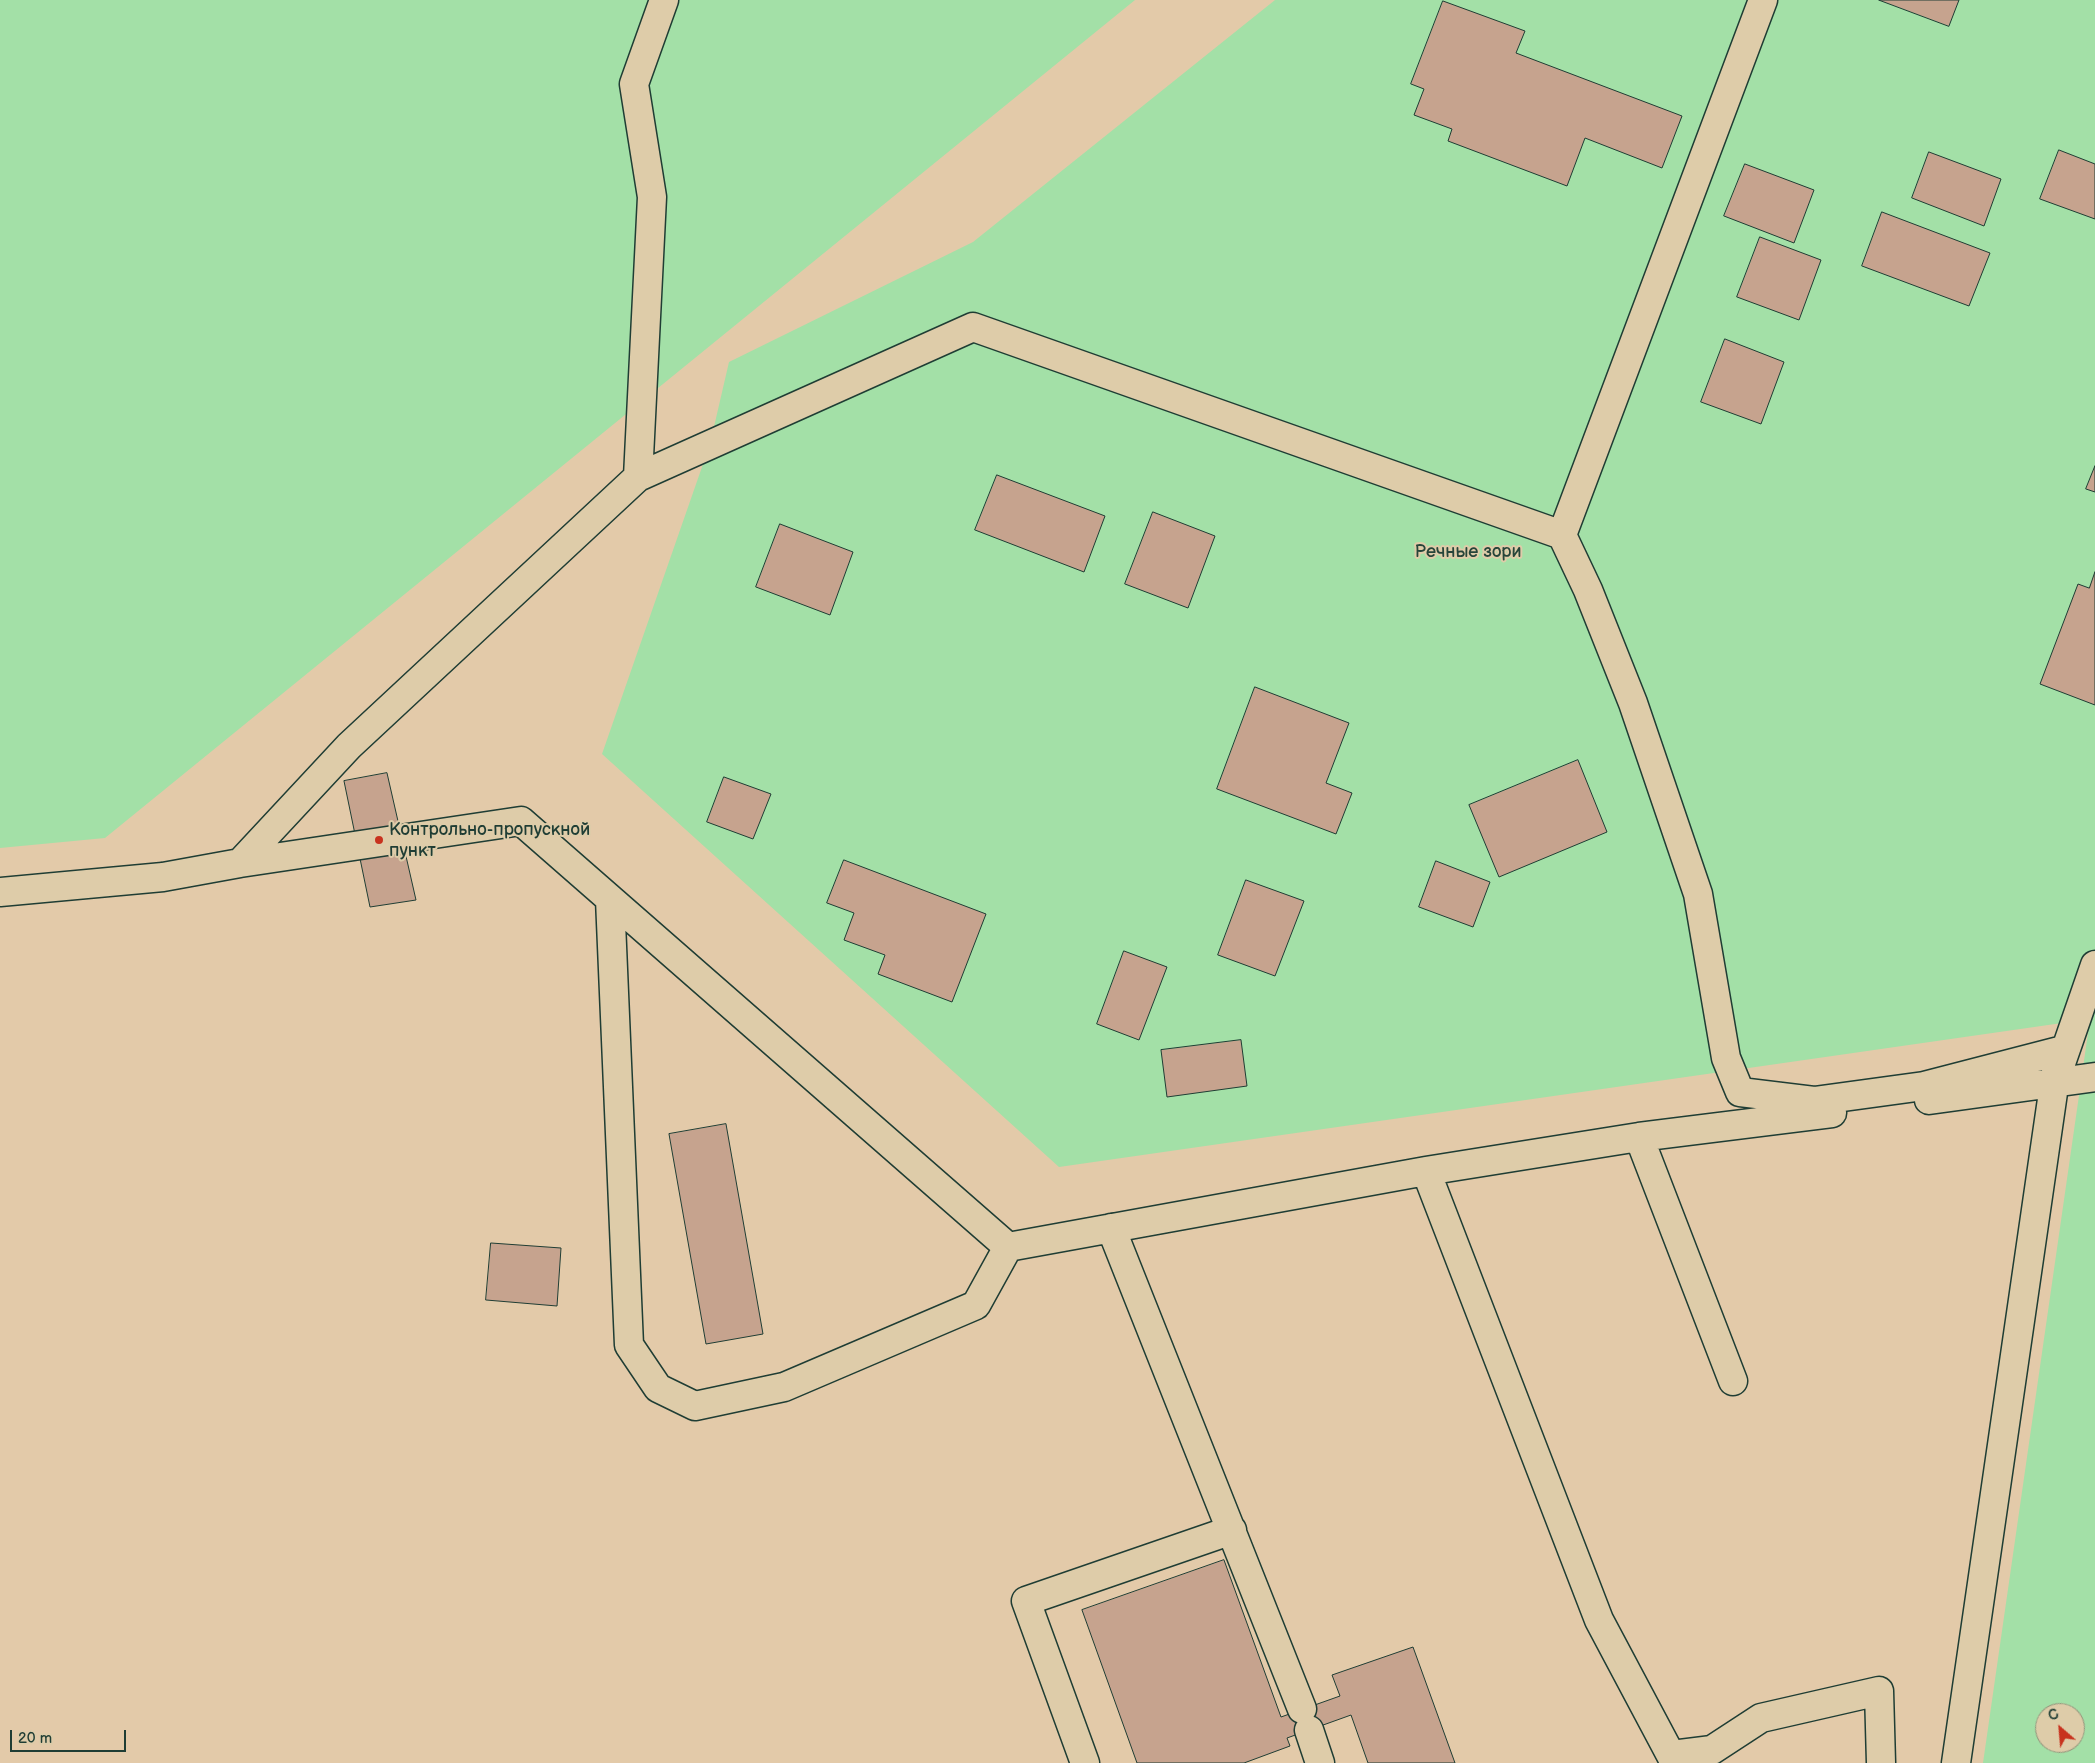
<!DOCTYPE html>
<meta charset="utf-8">
<style>
body{margin:0}
#map{position:relative;width:2095px;height:1763px;overflow:hidden;background:#e3caa9;font-family:"Balsamiq Sans",sans-serif}
canvas{display:block}
.north{position:absolute;left:2035px;top:1703px;width:50px;height:50px;box-sizing:border-box;background:#decca9;border:1px solid #92937a;border-radius:50%;rotate:333deg;font-size:14px;font-weight:700;line-height:20px;text-align:center;color:#1f3d34}
.north::after{content:'';display:block;margin:auto;width:18px;height:22px;background:#c8321e;clip-path:polygon(50% 0,100% 100%,50% 72%,0 100%)}
.scale{position:absolute;left:10px;top:1730px;width:116px;height:22px;box-sizing:border-box;border:2px solid #1f3d34;border-top:0;padding-left:6px;font-size:15px;line-height:18px;white-space:nowrap;color:#1f3d34;-webkit-text-stroke:4px #decca9;paint-order:stroke}
</style>
<div id="map">
<canvas width="2095" height="1763"></canvas>
<div class="north">С</div>
<div class="scale">20 m</div>
</div>
<script>
const ctx = document.querySelector('canvas').getContext('2d');
ctx.lineJoin = 'round';
function fillPath(path, color) { ctx.fillStyle = color; ctx.fill(path, 'evenodd'); }
function trace(path, color, width, dash) { ctx.strokeStyle = color; ctx.lineWidth = width; ctx.lineCap = dash ? 'butt' : 'round'; ctx.setLineDash(dash || []); ctx.stroke(path); }
function write(font, color, halo, rows, align = 'center') {
  ctx.font = font + ' "Balsamiq Sans",sans-serif'; ctx.lineWidth = 4; ctx.setLineDash([]); ctx.textBaseline = 'middle'; ctx.strokeStyle = halo; ctx.fillStyle = color; for (const [text, x, y, turn = 0] of rows) {
    ctx.save(); ctx.translate(x, y); ctx.rotate((+turn || 0) * Math.PI / 180); ctx.textAlign = isNaN(turn) ? turn : align; if (halo) ctx.strokeText(text, 0, 0); ctx.fillText(text, 0, 0); ctx.restore();
  }
}
const green = new Path2D(`
 M0,0H1135L105,838L0,848Z
 M1275,0H2095V1763H1983L2090,1019L1059,1167L602,754L710,444L729,362L973,242ZM2045,1713H2075V1743H2045Z`);
const building = new Path2D(`
 M1879,0H1959L1949,26Z
 M1443,1L1525,31L1516,53L1682,116L1662,168L1585,138L1567,186L1448,141L1452,129L1414,115L1424,89L1411,84Z
 M2059,150L2095,164V219L2040,199Z
 M1929,152L2001,179L1984,226L1912,198Z
 M1745,164L1814,190L1794,243L1724,216Z
 M1882,212L1990,253L1969,306L1862,266Z
 M1760,237L1821,260L1799,320L1737,297Z
 M1725,339L1784,362L1761,424L1701,402Z
 M2095,466V492L2086,489Z
 M997,475L1105,516L1084,572L975,530Z
 M1153,512L1215,536L1188,608L1125,584Z
 M780,524L853,552L830,615L756,587Z
 M2095,572V705L2040,684L2078,584L2089,588Z
 M1255,687L1349,723L1326,783L1352,793L1336,834L1217,789Z
 M1578,760L1607,832L1499,877L1469,805Z
 M387,773L416,900L370,907L344,781Z
 M724,777L771,794L753,839L707,822Z
 M844,860L986,914L952,1002L878,974L885,955L844,940L854,913L827,903Z
 M1436,861L1490,882L1473,927L1419,907Z
 M1246,880L1304,901L1275,976L1218,955Z
 M1124,951L1167,967L1139,1040L1097,1024Z
 M1241,1040L1247,1086L1167,1097L1161,1050Z
 M726,1124L763,1334L706,1344L669,1134Z
 M491,1243L561,1248L557,1306L486,1300Z
 M1224,1560L1281,1717L1340,1696L1332,1675L1413,1647L1455,1763H1368L1351,1715L1287,1738L1290,1746L1244,1763H1137L1082,1610Z`);
const minor = new Path2D(`
 M1763,0L1562,535L1588,590L1633,703L1698,894L1726,1058L1740,1092L1814,1101L1924,1086L2059,1051L1956,1763
 M638,477L652,197L634,84L664,0
 M240,863L521,821L1008,1247L1426,1171L1639,1137L1832,1113
 M0,892L163,877L240,863L349,746L638,477L973,327L1562,535
 M610,899L629,1345L658,1388L695,1406L784,1387L976,1305L1008,1247
 M2058,1072L2095,965
 M1929,1100L2095,1077
 M1639,1137L1733,1381
 M1426,1171L1599,1620L1675,1763
 M1111,1228L1302,1709
 M1309,1730L1320,1763
 M1672,1755L1712,1750L1761,1718L1879,1691L1881,1763
 M1085,1763L1026,1601L1232,1530`);
const markers = [
 [379,840,5,"#c8321e"]
];
const parkNames = [
 ["Речные зори",1468,552]
];
const poiNames = [
 ["Контрольно-пропускной",389,830],
 ["пункт",389,851]
];
fillPath(green, '#a3e0a7');
fillPath(building, '#c6a38e');
trace(building, '#1f3d34', 1);
trace(minor, '#1f3d34', 31);
trace(minor, '#decca9', 28);
for (const [x, y, r, color] of markers) { const dot = new Path2D(); dot.arc(x, y, r, 0, 2 * Math.PI); ctx.fillStyle = color; ctx.fill(dot); trace(dot, '#decca9', 2); }
write('18px', '#26453a', '#decca9', parkNames);
write('18px', '#1f3d34', '#decca9', poiNames, 'left');
</script>
